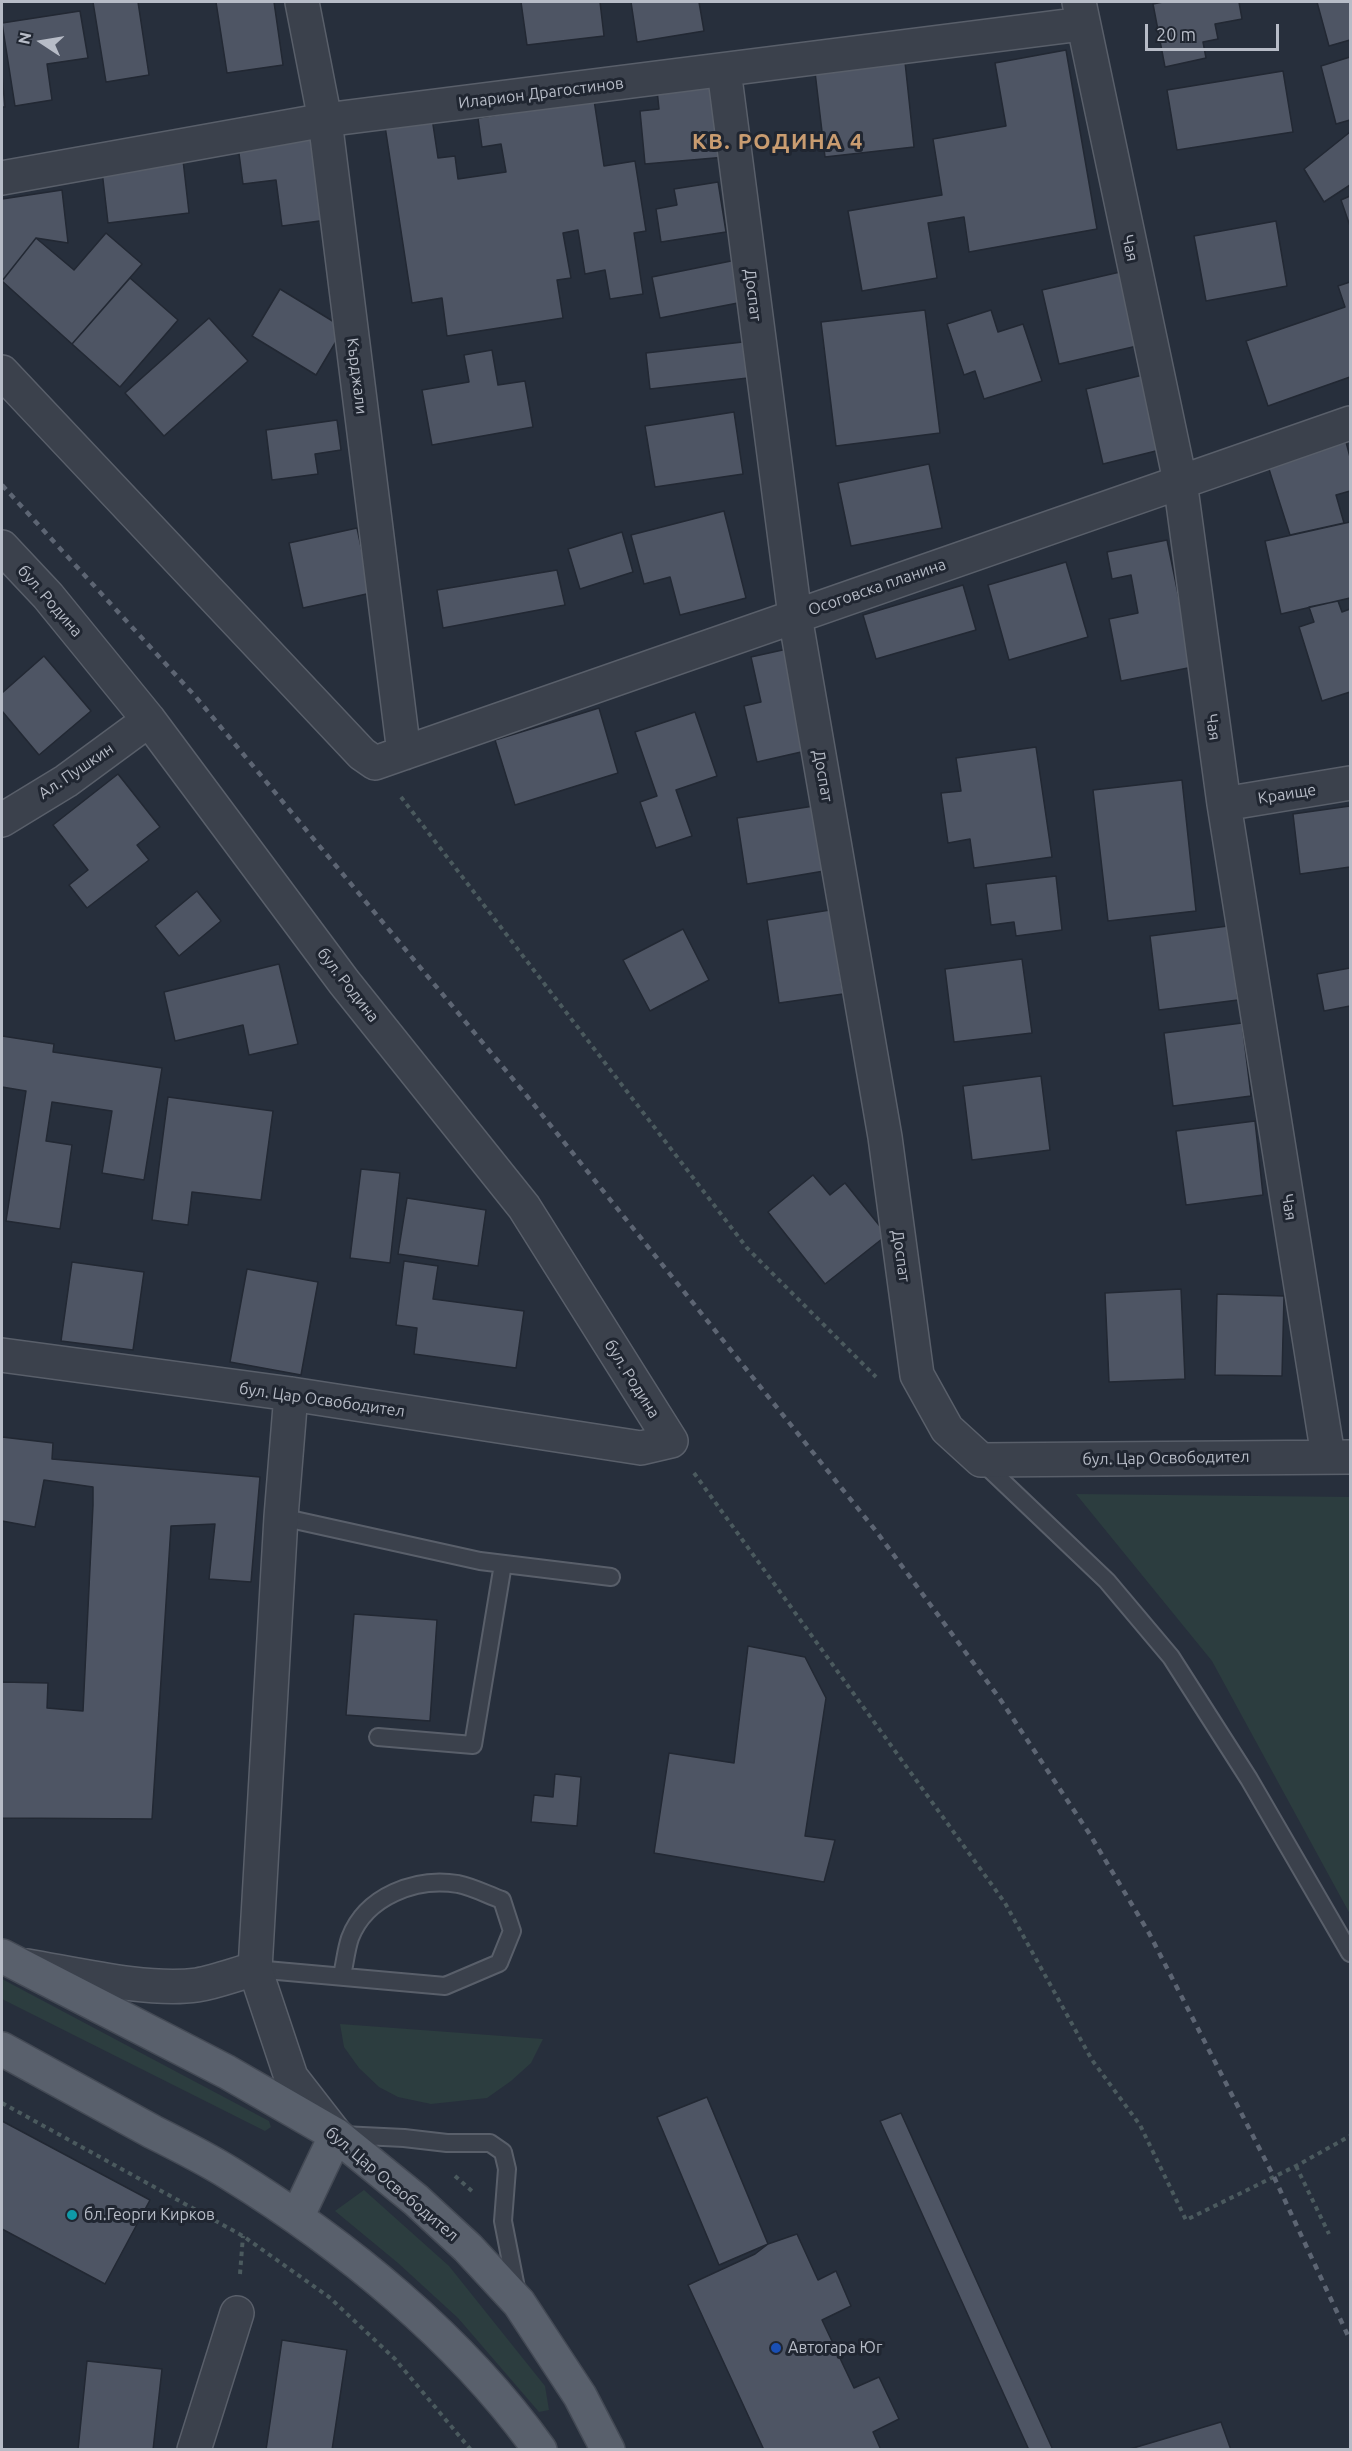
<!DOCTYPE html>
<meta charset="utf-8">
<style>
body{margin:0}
#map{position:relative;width:1352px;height:2451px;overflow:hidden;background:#272f3c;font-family:Ubuntu,sans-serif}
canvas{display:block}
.frame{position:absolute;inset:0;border:3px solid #b7bcc7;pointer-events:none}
.north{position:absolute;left:12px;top:12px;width:60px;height:60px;-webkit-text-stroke:4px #202631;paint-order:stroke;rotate:282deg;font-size:16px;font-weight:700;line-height:24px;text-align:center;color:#b7bcc7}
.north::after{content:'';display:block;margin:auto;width:21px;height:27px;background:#b7bcc7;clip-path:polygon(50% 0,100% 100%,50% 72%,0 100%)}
.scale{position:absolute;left:1145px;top:24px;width:134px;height:27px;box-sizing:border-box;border:3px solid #b7bcc7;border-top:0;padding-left:8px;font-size:18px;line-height:21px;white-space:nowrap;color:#b7bcc7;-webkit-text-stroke:4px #202631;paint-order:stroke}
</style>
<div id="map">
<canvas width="1352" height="2451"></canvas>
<div class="frame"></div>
<div class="north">N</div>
<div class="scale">20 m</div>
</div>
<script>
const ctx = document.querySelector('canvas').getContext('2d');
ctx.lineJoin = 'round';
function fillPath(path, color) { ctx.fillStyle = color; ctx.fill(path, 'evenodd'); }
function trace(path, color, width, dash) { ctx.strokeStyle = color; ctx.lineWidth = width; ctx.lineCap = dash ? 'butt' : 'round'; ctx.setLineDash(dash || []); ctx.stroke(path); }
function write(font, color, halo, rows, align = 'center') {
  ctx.font = font + ' Ubuntu,sans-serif'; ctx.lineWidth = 6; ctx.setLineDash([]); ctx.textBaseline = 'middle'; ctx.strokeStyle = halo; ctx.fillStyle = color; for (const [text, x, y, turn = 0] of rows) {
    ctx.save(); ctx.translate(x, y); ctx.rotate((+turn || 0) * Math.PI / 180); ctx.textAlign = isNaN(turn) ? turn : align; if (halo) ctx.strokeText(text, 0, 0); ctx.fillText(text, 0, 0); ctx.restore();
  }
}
const green = new Path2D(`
 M1076,1494L1350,1497V1914L1212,1661Z
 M2,1979L269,2121L271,2127L265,2131L2,1999Z
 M340,2024L543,2039L531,2063L511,2081L487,2098L431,2104L398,2097L379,2087L359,2068L344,2047Z
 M364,2190L449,2266L545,2386L549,2410L539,2412L458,2318L398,2263L335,2211Z`);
const building = new Path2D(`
 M93,2H138L149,75L106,82Z
 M216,2H274L283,65L227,73Z
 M521,2H600L604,36L527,45Z
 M631,2H699L704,31L637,42Z
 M1163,2H1239L1242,19L1215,24L1218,39L1203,42L1206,58L1165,67L1153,4Z
 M1317,2H1350V40L1329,46Z
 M80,11L88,58L47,64L52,100L15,106L2,23Z
 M1066,50L1097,229L969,252L964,217L928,223L937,278L862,291L848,211L942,195L933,139L1006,126L995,63Z
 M1350,57V120L1336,124L1321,66Z
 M905,62L914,147L825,157L815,72Z
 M1283,71L1293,132L1177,150L1167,90Z
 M2,75L5,107H2Z
 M719,84L726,157L645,164L640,111L659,109L657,90Z
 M594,100L604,166L635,161L646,231L634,233L643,294L610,299L605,270L585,274L578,230L563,233L571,278L557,280L563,318L447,336L442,298L412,303L385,126L432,118L438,158L455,156L458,179L506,172L501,144L482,147L478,118Z
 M1350,132V185L1324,202L1304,169Z
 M316,136L327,220L282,226L276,180L243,184L238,146Z
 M183,160L189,213L108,223L102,171Z
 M718,182L726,232L661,242L656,209L677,205L674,189Z
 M62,190L68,243L36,238L2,281V199Z
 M1350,196V226L1341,200Z
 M1276,221L1287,286L1206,301L1194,236Z
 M106,233L142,264L72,344L2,281L36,238L74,270Z
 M736,260L743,302L660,318L652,277Z
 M1120,272L1137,346L1059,364L1042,290Z
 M130,278L178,320L120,387L72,344Z
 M1350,282V377L1268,406L1246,341L1345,307L1338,286Z
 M280,289L344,328L316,375L252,336Z
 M925,310L940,433L836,446L821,322Z
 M991,310L998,332L1023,324L1042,381L984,399L975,371L964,375L947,324Z
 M209,318L248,361L164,436L125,393Z
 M743,342L748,378L650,389L646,353Z
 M492,350L498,385L525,381L533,427L432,445L422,390L469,382L464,355Z
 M1151,373L1168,448L1103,464L1086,389Z
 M734,412L743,474L655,487L645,426Z
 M337,420L341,450L315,454L318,474L272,480L266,430Z
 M1346,442L1350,457V491L1336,495L1344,523L1290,535L1268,466Z
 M929,464L942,528L851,546L838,483Z
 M724,511L746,598L680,615L670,577L644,584L631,535Z
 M1350,522V598L1281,614L1265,541Z
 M357,528L371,593L303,608L289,543Z
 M622,532L633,572L580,589L568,549Z
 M1167,540L1193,667L1121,681L1109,619L1138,613L1131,575L1112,579L1107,552Z
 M1066,562L1088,637L1009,660L988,585Z
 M557,570L565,605L443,628L437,590Z
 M963,585L976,630L876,659L863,615Z
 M1338,601L1342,612L1350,609V692L1322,701L1299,627L1314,622L1309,607Z
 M787,649L810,750L757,762L744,706L761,702L751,657Z
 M44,656L91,711L39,755L2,711V693Z
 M599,708L618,773L515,805L495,740Z
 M695,712L717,776L676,790L692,836L656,848L640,802L657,796L635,732Z
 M1036,747L1052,857L974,868L970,839L948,843L941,793L961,791L956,758Z
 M118,774L160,827L137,845L149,860L87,908L69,885L88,870L53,825Z
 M1182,780L1196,911L1108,921L1093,790Z
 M814,806L824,871L747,884L737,818Z
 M1350,806V867L1300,874L1293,814Z
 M1056,876L1062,930L1016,936L1014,922L991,925L986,884Z
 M197,891L221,921L179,956L155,926Z
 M830,910L843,994L779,1003L767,920Z
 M1228,926L1238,1000L1159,1010L1150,936Z
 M683,929L709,980L650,1011L623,960Z
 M1022,959L1032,1033L954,1042L945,969Z
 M279,964L298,1044L249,1055L243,1025L175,1041L164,992Z
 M1350,968V1006L1324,1011L1317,974Z
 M1242,1023L1251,1096L1173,1106L1164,1033Z
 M2,1036L54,1044L53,1052L162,1068L144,1180L102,1173L112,1111L52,1102L46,1141L72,1145L60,1229L6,1221L26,1091L2,1087Z
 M1041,1076L1050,1150L972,1160L963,1086Z
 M168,1097L273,1111L261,1200L192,1192L188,1225L152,1220Z
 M1255,1121L1263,1195L1186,1205L1176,1131Z
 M361,1169L400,1173L390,1263L350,1258Z
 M813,1175L830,1195L845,1183L887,1235L825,1284L768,1212Z
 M407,1198L486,1210L478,1266L398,1254Z
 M404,1261L438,1266L433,1299L524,1311L516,1368L414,1354L417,1328L396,1325Z
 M72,1262L144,1272L133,1350L61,1341Z
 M247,1269L318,1282L301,1375L230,1362Z
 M1181,1289L1185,1379L1109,1382L1105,1293Z
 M1217,1294L1284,1296L1282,1376L1215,1375Z
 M2,1437L53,1443L52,1459L260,1477L251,1582L209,1579L215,1524L171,1526L152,1819L2,1818V1682L48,1683L47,1708L83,1711L93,1505V1487L44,1480L35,1527L2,1521Z
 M354,1614L437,1620L430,1721L346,1715Z
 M748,1646L805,1657L826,1698L805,1836L835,1840L824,1882L654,1853L669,1753L734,1763Z
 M555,1774L581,1777L577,1826L531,1822L534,1795L553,1797Z
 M707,2097L768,2244L719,2265L657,2117Z
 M901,2113L1053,2450H1029L880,2121Z
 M2,2121L150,2200L105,2284L2,2229Z
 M797,2234L818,2280L836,2271L851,2306L822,2320L854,2388L879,2377L899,2419L873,2432L881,2450H764L688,2285L755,2254L768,2244Z
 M282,2340L347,2350L332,2450H266Z
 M87,2361L162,2369L153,2450H78Z
 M1221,2422L1231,2450H1130V2449Z`);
const path = new Path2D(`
 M401,797L747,1248L876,1377
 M694,1473L1005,1903L1092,2060L1140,2125L1186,2220L1296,2166L1350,2136
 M2,2103L243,2236L329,2297L395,2359L471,2450
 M1296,2166L1329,2234
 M455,2176L472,2191
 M240,2274L243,2236`);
const lane = new Path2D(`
 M981,1461L1107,1581L1171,1657L1249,1779L1350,1953
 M281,1517L480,1561L611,1577
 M378,1737L473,1745L503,1564
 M255,1969L445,1986L499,1963L512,1931L502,1900C488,1895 473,1887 458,1884C416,1877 366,1896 350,1938C346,1950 345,1963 342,1975
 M342,2135L404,2138L447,2143H490L503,2152L507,2169L503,2221L517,2293`);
const street = new Path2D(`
 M302,2L325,120L404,753
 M1079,2L1180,481L1224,804L1328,1456
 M724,70L795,616L885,1137L917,1375L947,1429L981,1460L1350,1457
 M2,178L325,120L1082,24
 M2,372L362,754L375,763L1350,423
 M2,547L48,596L149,720L344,982L524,1207L671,1441L641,1448L291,1394L2,1355
 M1224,804L1350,783
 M2,820L66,781L149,720
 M291,1394L281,1517L255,1969L291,2077L336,2135
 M27,1966C75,1974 149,1992 197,1985C216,1982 236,1974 255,1969
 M194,2450L237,2313`);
const primary = new Path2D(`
 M2,1956L227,2072L336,2135L416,2200L468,2248L519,2303L580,2396L608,2450
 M2,2049C52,2077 103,2104 153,2132C179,2145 205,2158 229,2173C344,2244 461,2339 540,2450
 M297,2217L336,2135`);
const rail = new Path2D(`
 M2,485L195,696L527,1096L876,1531L1000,1699L1089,1833L1149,1933L1274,2177L1350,2340`);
const markers = [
 [72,2215,6,"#0f9aa8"],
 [776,2348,6,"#1a4fb4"]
];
const streetNames = [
 ["Иларион Драгостинов",541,93,-7],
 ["Чая",1130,248,78],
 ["Доспат",753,295,83],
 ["Кърджали",357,376,83],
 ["Осоговска планина",877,587,-19],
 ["бул. Родина",50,601,49],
 ["Чая",1213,727,82],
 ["Ал. Пушкин",76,771,-34],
 ["Доспат",823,776,80],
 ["Краище",1287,794,-9],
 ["бул. Родина",348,985,52],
 ["Чая",1289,1207,81],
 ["Доспат",901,1256,82],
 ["бул. Родина",632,1379,58],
 ["бул. Цар Освободител",322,1400,8],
 ["бул. Цар Освободител",1166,1458,-1],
 ["бул. Цар Освободител",392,2184,40]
];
const poiNames = [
 ["бл.Георги Кирков",84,2215],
 ["Автогара Юг",788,2348]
];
const districtNames = [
 ["КВ. РОДИНА 4",778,142]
];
fillPath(green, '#2c3d3f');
fillPath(building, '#4e5564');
trace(building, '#222833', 1.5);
trace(lane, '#595f6a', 20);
trace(street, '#595f6a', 36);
trace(primary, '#444a55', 36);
trace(path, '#4b5a5e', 4, [4.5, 4.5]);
trace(lane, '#3b414c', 16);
trace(street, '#3b414c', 33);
trace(primary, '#59606c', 33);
trace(rail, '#5d6573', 4.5, [6, 6]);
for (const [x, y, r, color] of markers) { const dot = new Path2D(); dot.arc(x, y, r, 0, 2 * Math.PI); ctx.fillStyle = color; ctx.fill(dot); trace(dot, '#202631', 2); }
write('16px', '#b7bcc7', '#202631', streetNames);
write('16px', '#b7bcc7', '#202631', poiNames, 'left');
ctx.letterSpacing = '1.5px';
write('bold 22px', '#c99c70', '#202631', districtNames);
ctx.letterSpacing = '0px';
</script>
